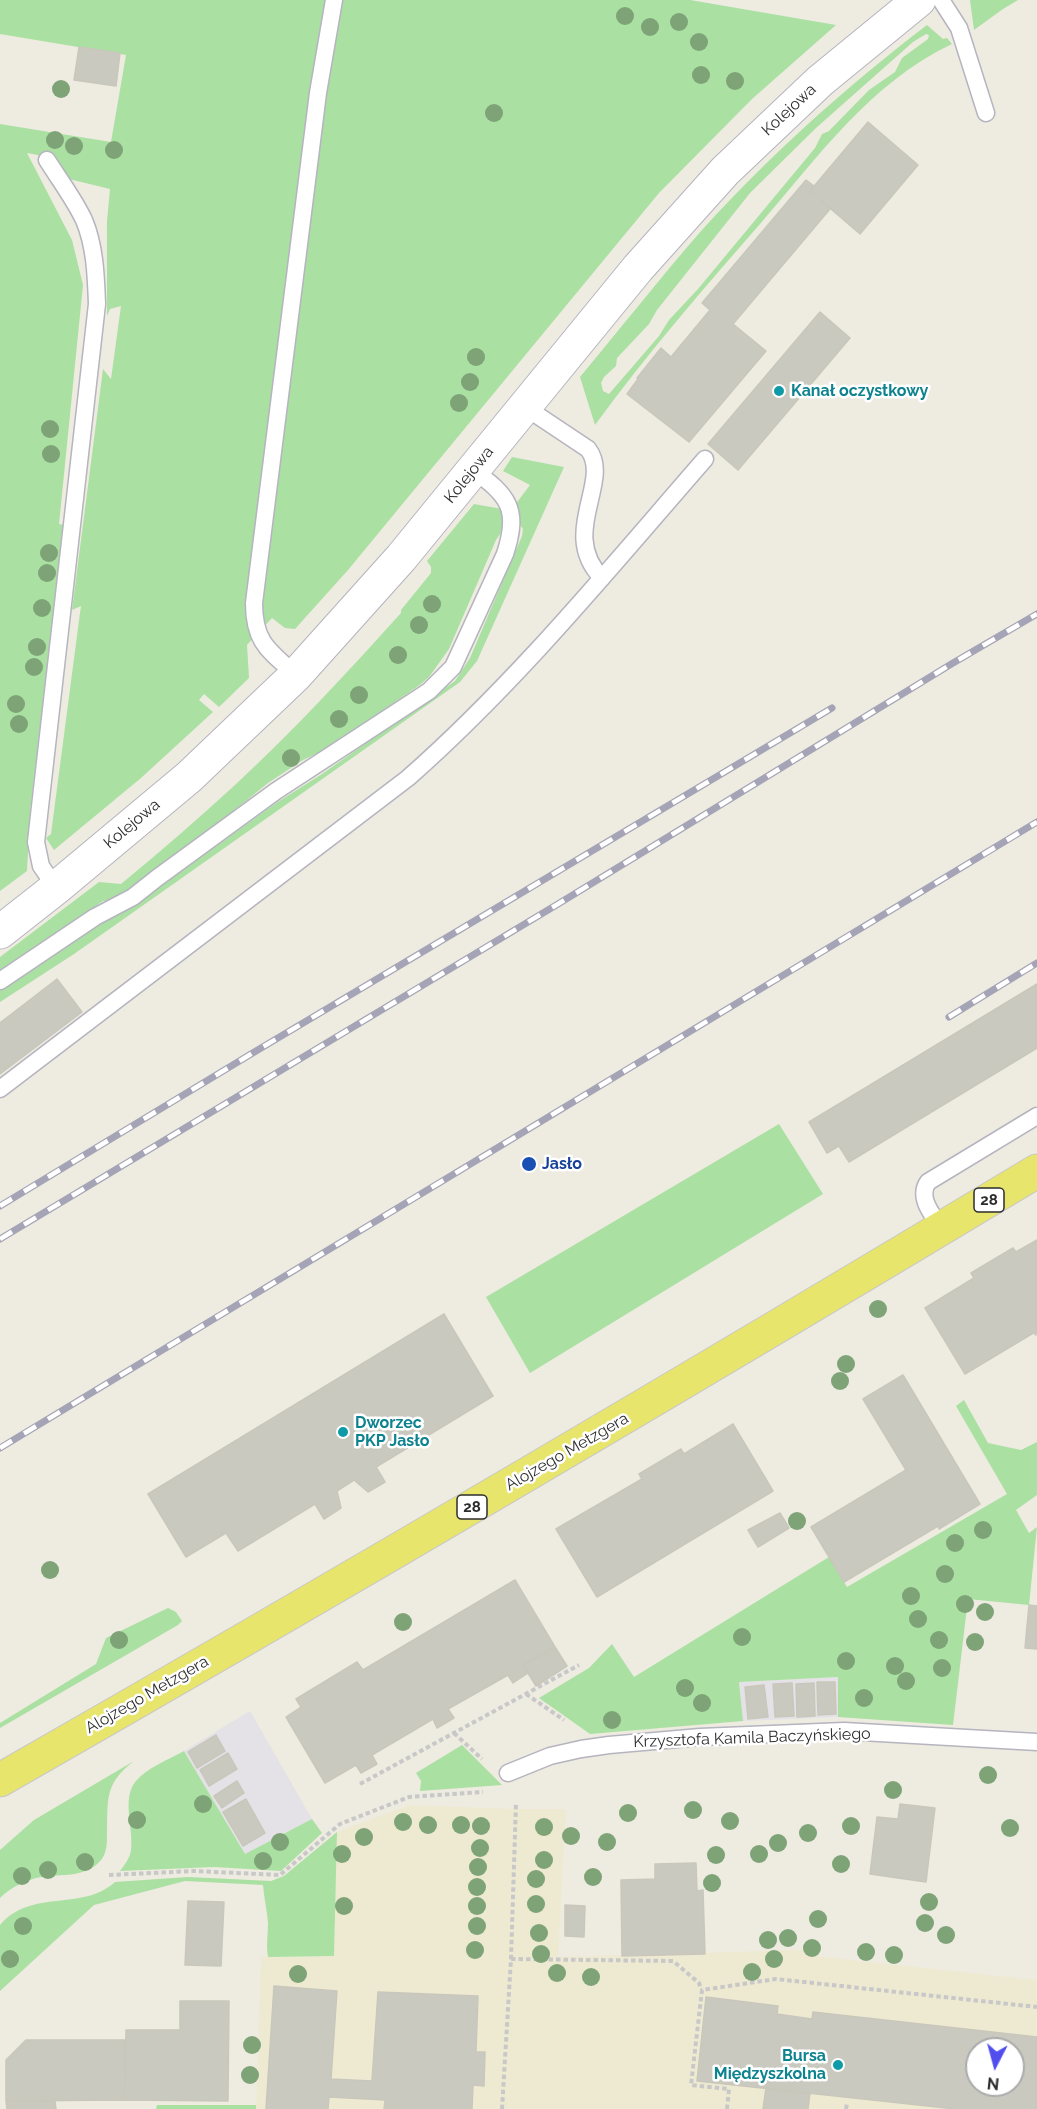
<!DOCTYPE html>
<meta charset="utf-8">
<style>
body{margin:0}
#map{position:relative;width:1037px;height:2109px;overflow:hidden;background:#eeebe1;font-family:Raleway,sans-serif}
canvas{display:block}
.north{position:absolute;left:965px;top:2037px;width:60px;height:60px;box-sizing:border-box;background:#fff;border:2px solid #ababab;border-radius:50%;rotate:186deg;font-size:16px;font-weight:700;line-height:24px;text-align:center;color:#2d2d2d}
.north::after{content:'';display:block;margin:auto;width:21px;height:27px;background:#524eee;clip-path:polygon(50% 0,100% 100%,50% 72%,0 100%)}
</style>
<div id="map">
<canvas width="1037" height="2109"></canvas>
<div class="north">N</div>
</div>
<script>
const ctx = document.querySelector('canvas').getContext('2d');
ctx.lineJoin = 'round';
function fillPath(path, color) { ctx.fillStyle = color; ctx.fill(path, 'evenodd'); }
function trace(path, color, width, dash) { ctx.strokeStyle = color; ctx.lineWidth = width; ctx.lineCap = dash ? 'butt' : 'round'; ctx.setLineDash(dash || []); ctx.stroke(path); }
function write(font, color, halo, rows, align = 'center') {
  ctx.font = font + ' Raleway,sans-serif'; ctx.lineWidth = 5; ctx.setLineDash([]); ctx.textBaseline = 'middle'; ctx.strokeStyle = halo; ctx.fillStyle = color; for (const [text, x, y, turn = 0] of rows) {
    ctx.save(); ctx.translate(x, y); ctx.rotate((+turn || 0) * Math.PI / 180); ctx.textAlign = isNaN(turn) ? turn : align; if (halo) ctx.strokeText(text, 0, 0); ctx.fillText(text, 0, 0); ctx.restore();
  }
}
const industrial = new Path2D(`
 M839,1677L838,1717L743,1721L739,1682Z
 M250,1711L312,1819L245,1854L184,1751Z`);
const education = new Path2D(`
 M409,1805L516,1809H566L558,1957L802,1950L823,1957L1037,1980V2109H256L261,1957L334,1956L337,1832ZM977,2049H1013V2085H977Z`);
const green = new Path2D(`
 M0,0H690L836,25L752,99L659,193L348,570L295,629L285,628L272,618L247,645L249,678L219,707L204,694L199,700L213,712L141,778L54,850L46,838L51,834L80,613L81,606L72,610L103,369L111,379L121,306L110,309L107,316V221L110,189L69,179L54,158L27,153L72,240L83,285L59,524L64,525L30,812L27,871L0,891V124L111,142L126,55L0,34Z
 M970,0H1018L1003,9L974,30Z
 M927,25L943,39L947,38L952,44C871,82 817,158 760,224C703,289 646,355 595,425L580,377C621,328 660,278 702,230C770,155 847,86 927,25ZM926,34L929,35L928,39L902,58L895,72L869,90L829,131L822,134L815,148L698,289L669,320L659,336L609,394L603,391L601,383L604,377L616,366L617,358L649,324L657,310L750,193L816,128L913,42Z
 M512,457L564,467L477,661L460,682L74,954L0,1002V988L85,932L113,917L146,893L168,881L276,803L322,774L455,681L470,658L522,536L523,529L519,523L503,530L496,540L449,649L429,677L421,684L329,748L303,760L268,783L151,878L113,900L103,901L0,973V957L99,882L121,884C160,852 198,819 235,785C293,731 348,672 401,613V610L431,573V567L427,561L474,504L508,510L512,509L530,485L503,471Z
 M779,1124L823,1194L530,1373L486,1297Z
 M964,1400L988,1443L1021,1450L1037,1442V1495L1016,1510L1029,1533L1037,1527L1029,1605L968,1599L953,1725L838,1717V1677L739,1682L743,1721L590,1734L539,1698L589,1668L612,1644L634,1677L829,1557L847,1587L1007,1494L956,1406Z
 M168,1608L176,1612L182,1621L178,1625L0,1728V1723L96,1664L106,1638Z
 M462,1745L502,1785L420,1791L421,1781L416,1773Z
 M184,1751L245,1854L312,1819L322,1833L281,1871L214,1867L120,1871C125,1864 130,1858 131,1850C134,1829 121,1798 136,1781C148,1767 168,1760 184,1751Z
 M134,1761C104,1784 108,1799 107,1834C107,1843 107,1853 101,1860C87,1878 60,1874 41,1877C26,1880 11,1887 0,1898V1850L34,1820Z
 M337,1832L334,1956L268,1957C266,1945 268,1935 268,1923C267,1910 264,1898 263,1885L185,1881L94,1905L0,1991V1925C32,1888 82,1912 115,1882L188,1877L271,1881L284,1876Z
 M157,2105H256V2109H156Z`);
const building = new Path2D(`
 M79,47L120,53L116,86L74,80Z
 M868,122L918,165L860,234L810,191Z
 M806,180L814,186L810,191L830,209L733,324L766,351L689,442L627,394L638,379L637,378L661,348L671,357L710,310L702,303Z
 M820,312L850,338L738,470L708,444Z
 M57,979L82,1012L0,1074V1023Z
 M1037,984V1048L849,1162L839,1146L827,1153L809,1122Z
 M1037,1240V1331L965,1374L925,1308L974,1278L971,1273L1013,1248L1016,1252Z
 M444,1314L493,1396L376,1467L385,1482L368,1492L354,1480L337,1491L341,1508L324,1519L315,1504L238,1551L226,1533L186,1557L148,1494Z
 M903,1375L980,1504L939,1529L938,1526L844,1582L811,1527L906,1470L863,1399Z
 M733,1424L773,1491L597,1597L556,1529L642,1479L639,1474L681,1449L684,1454Z
 M780,1513L789,1528L758,1547L748,1530Z
 M515,1580L555,1647L523,1665L528,1673L513,1683L508,1675L448,1709L454,1718L437,1728L433,1719L372,1755L377,1764L361,1773L356,1765L325,1783L286,1717L301,1707L296,1699L357,1662L363,1670Z
 M1029,1605L1037,1606V1649L1025,1648Z
 M555,1647L567,1666L536,1686L523,1665Z
 M817,1682H835L836,1714L818,1715Z
 M792,1683L794,1716L775,1717L773,1684Z
 M814,1683L815,1716L797,1717L796,1684Z
 M764,1685L768,1717L748,1719L745,1687Z
 M216,1735L225,1751L197,1768L188,1752Z
 M228,1753L237,1769L209,1786L200,1770Z
 M237,1781L244,1793L222,1808L214,1796Z
 M246,1799L265,1833L243,1846L223,1812Z
 M900,1804L935,1808L926,1882L870,1874L877,1817L898,1819Z
 M696,1863L697,1891L703,1890L705,1954L622,1956L621,1880L655,1879V1864Z
 M188,1901L224,1902L221,1966L185,1965Z
 M565,1905L585,1906L584,1937L565,1936Z
 M274,1986L337,1991L331,2079L372,2081L378,1992L478,1996L476,2052H485L484,2086L473,2085L472,2109H384L385,2100L329,2097L328,2109H266Z
 M706,1997L778,2006L777,2014L812,2019L813,2012L1037,2037V2109H955L697,2081ZM977,2049H1013V2085H977Z
 M180,2001H229L228,2101L125,2100L126,2030H180Z
 M26,2040H125V2100L6,2101V2060Z
 M766,2088L810,2093L808,2109H763Z
 M6,2101H55L56,2109H7Z`);
const path = new Path2D(`
 M1035,1332L1037,1335
 M526,1694L564,1720
 M454,1733L482,1759
 M360,1784L579,1665
 M109,1875L194,1871L280,1875L340,1824L409,1797L483,1792
 M511,1959L673,1961L699,1983L701,1989
 M502,2109L511,1959L516,1803
 M727,2109L729,2089L691,2085L702,1990L776,1979L1037,2007
 M846,2109L847,2103`);
const service = new Path2D(`
 M941,0L959,28L986,113
 M47,160C59,179 74,199 84,220C95,246 96,276 97,304L36,842L41,866L56,888
 M525,407L588,449C613,481 558,533 602,578
 M296,675C268,650 254,642 254,603L318,93L334,0
 M0,981L95,917L133,897L157,878L276,791L429,691L453,667L505,554C520,509 508,495 473,470
 M0,1089L408,778C517,682 610,568 705,459
 M941,1228C933,1215 917,1198 928,1182L1037,1116
 M508,1773L550,1756L581,1749L609,1745L700,1737L844,1731L1037,1742`);
const minor = new Path2D(`
 M0,932L56,888L189,777L296,675L401,558L638,268L725,171L820,81L919,0`);
const primary = new Path2D(`
 M0,1780C348,1581 693,1378 1037,1171`);
const rail = new Path2D(`
 M949,1017L1037,963
 M0,1206L251,1054L832,708
 M0,1239L558,904L953,663L1037,614
 M0,1448L1037,822`);
const trees = [
 [625,16],
 [679,22],
 [650,27],
 [699,42],
 [701,75],
 [735,81],
 [61,89],
 [494,113],
 [55,140],
 [74,146],
 [114,150],
 [476,357],
 [470,382],
 [459,403],
 [50,429],
 [51,454],
 [49,553],
 [47,573],
 [432,604],
 [42,608],
 [419,625],
 [37,647],
 [398,655],
 [34,667],
 [359,695],
 [16,704],
 [339,719],
 [19,724],
 [291,758],
 [878,1309],
 [846,1364],
 [840,1381],
 [797,1521],
 [983,1530],
 [955,1543],
 [50,1570],
 [945,1574],
 [911,1596],
 [965,1604],
 [985,1612],
 [918,1619],
 [403,1622],
 [742,1637],
 [119,1640],
 [939,1640],
 [975,1642],
 [846,1661],
 [895,1666],
 [942,1668],
 [906,1681],
 [685,1688],
 [864,1698],
 [702,1703],
 [612,1720],
 [988,1775],
 [893,1790],
 [203,1804],
 [693,1810],
 [628,1813],
 [137,1820],
 [730,1821],
 [403,1822],
 [428,1825],
 [461,1825],
 [481,1826],
 [851,1826],
 [544,1827],
 [1010,1828],
 [808,1833],
 [571,1836],
 [364,1837],
 [280,1842],
 [607,1842],
 [778,1843],
 [480,1848],
 [342,1854],
 [759,1854],
 [716,1855],
 [544,1860],
 [263,1861],
 [85,1862],
 [841,1864],
 [478,1867],
 [48,1870],
 [22,1876],
 [593,1877],
 [536,1879],
 [712,1883],
 [477,1887],
 [929,1902],
 [536,1904],
 [344,1906],
 [477,1906],
 [818,1919],
 [925,1923],
 [23,1926],
 [477,1926],
 [539,1933],
 [946,1935],
 [788,1938],
 [768,1940],
 [812,1948],
 [475,1950],
 [866,1952],
 [541,1954],
 [894,1955],
 [10,1959],
 [774,1959],
 [752,1972],
 [557,1973],
 [298,1974],
 [591,1977],
 [252,2045],
 [250,2075]
];
const markers = [
 [779,391,6,"#0f9aa8"],
 [529,1164,8,"#1a4fb4"],
 [343,1432,6,"#0f9aa8"],
 [838,2065,6,"#0f9aa8"]
];
const shields = [
 [989,1200,30],
 [472,1507,30]
];
const shieldNames = [
 ["28",989,1200],
 ["28",472,1507]
];
const streetNames = [
 ["Kolejowa",789,110,-43],
 ["Kolejowa",469,475,-51],
 ["Kolejowa",132,824,-40],
 ["Alojzego Metzgera",567,1452,-30],
 ["Alojzego Metzgera",147,1695,-30],
 ["Krzysztofa Kamila Baczyńskiego",752,1738,-2]
];
const cultureNames = [
 ["Kanał oczystkowy",791,391],
 ["Dworzec",355,1423],
 ["PKP Jasło",355,1441],
 ["Bursa",826,2056,"right"],
 ["Międzyszkolna",826,2074,"right"]
];
const transitNames = [
 ["Jasło",542,1164]
];
fillPath(industrial, '#e4e1e7');
fillPath(education, '#eeead2');
fillPath(green, '#aae0a2');
fillPath(building, '#cac9bf');
trace(building, '#c9c7bb', 1.5);
trace(service, '#b5b4bf', 19);
trace(minor, '#b5b4bf', 35);
trace(primary, '#c8c8c8', 35);
trace(path, '#c8c8c8', 4, [4.5, 3]);
trace(service, '#fff', 16);
trace(minor, '#fff', 33);
trace(primary, '#e8e56c', 33);
trace(rail, '#a5a4b6', 7);
trace(rail, '#fff', 4.5, [14]);
ctx.fillStyle = '#7da377';
for (const [x, y] of trees) { ctx.beginPath(); ctx.arc(x, y, 9, 0, 2 * Math.PI); ctx.fill(); }
for (const [x, y, r, color] of markers) { const dot = new Path2D(); dot.arc(x, y, r, 0, 2 * Math.PI); ctx.fillStyle = color; ctx.fill(dot); trace(dot, '#fff', 2); }
for (const [x, y, w] of shields) { const box = new Path2D(); box.roundRect(x - w / 2, y - 12, w, 24, 4.5); ctx.fillStyle = '#fff'; ctx.fill(box); trace(box, '#2d2d2d', 1.5); }
write('bold 15px', '#2d2d2d', null, shieldNames);
write('16px', '#2d2d2d', '#fff', streetNames);
write('bold 16px', '#0d838f', '#fff', cultureNames, 'left');
write('bold 16px', '#164399', '#fff', transitNames, 'left');
</script>
